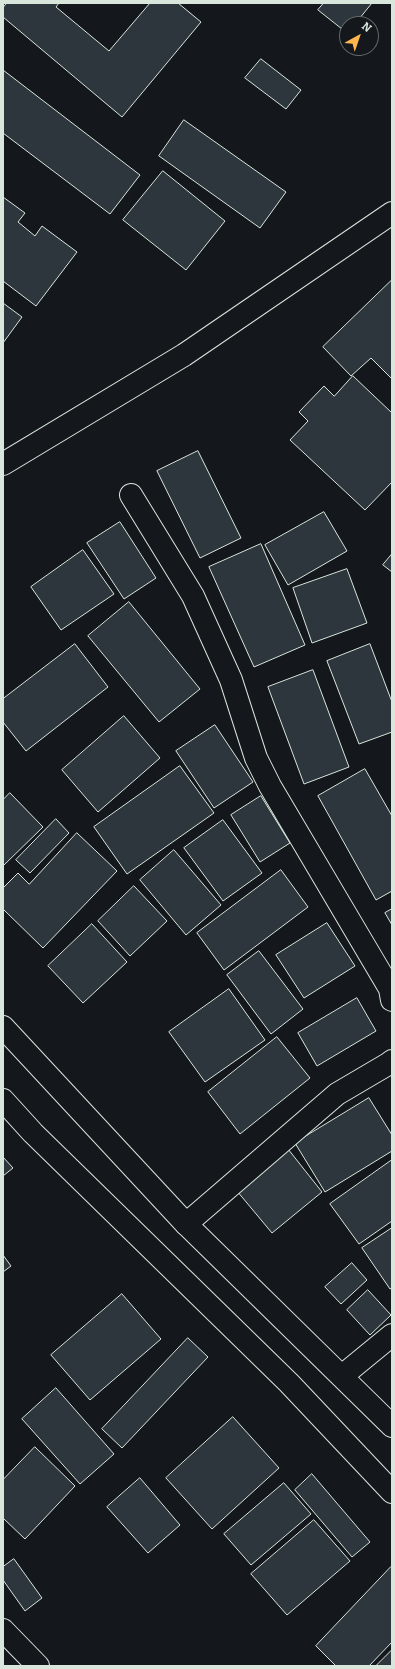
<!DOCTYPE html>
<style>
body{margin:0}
#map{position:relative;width:395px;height:1669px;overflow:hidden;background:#14181c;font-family:Bitter,serif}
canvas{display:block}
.frame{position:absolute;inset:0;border:4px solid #d8e6dc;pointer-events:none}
.north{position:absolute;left:339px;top:16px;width:40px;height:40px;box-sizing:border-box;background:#14181c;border:1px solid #626a69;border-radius:50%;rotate:40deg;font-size:11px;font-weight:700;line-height:16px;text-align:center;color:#d8e6dc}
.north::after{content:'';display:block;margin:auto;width:14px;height:18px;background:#ffb74d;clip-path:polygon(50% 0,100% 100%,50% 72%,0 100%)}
</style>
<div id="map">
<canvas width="395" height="1669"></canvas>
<div class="frame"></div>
<div class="north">N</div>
</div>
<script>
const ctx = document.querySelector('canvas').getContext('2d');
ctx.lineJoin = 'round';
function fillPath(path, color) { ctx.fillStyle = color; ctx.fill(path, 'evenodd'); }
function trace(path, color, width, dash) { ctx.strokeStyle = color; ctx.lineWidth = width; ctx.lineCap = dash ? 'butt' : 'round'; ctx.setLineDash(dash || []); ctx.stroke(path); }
const building = new Path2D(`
 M7,3H59L56,7L109,51L150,3H178L201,22L122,117L3,17V8Z
 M324,3H372L355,24H347V33L318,10Z
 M261,59L301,90L286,109L245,78Z
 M3,70L140,175L110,214L3,133Z
 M184,120L286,192L260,228L159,156Z
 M163,171L225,221L186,270L123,220Z
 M3,197L25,213L18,222L35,236L42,226L77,252L36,306L3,281Z
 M392,280V379L371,358L351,376L323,347Z
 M3,303L22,317L3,343Z
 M353,376L392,413V482L365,510L290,440L308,421L299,412L324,386L334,396Z
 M198,451L241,538L200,558L157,471Z
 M324,512L347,551L288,585L265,545Z
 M120,522L156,578L124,599L87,543Z
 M261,544L305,645L254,667L209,567Z
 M83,550L114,594L61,630L31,587Z
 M392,554V572L383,565Z
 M347,569L367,623L312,643L293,588Z
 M129,602L200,689L159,722L88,636Z
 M75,644L108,687L26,751L3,722V699Z
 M370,644L392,702V732L359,744L327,661Z
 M313,670L349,767L304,784L268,687Z
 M124,716L160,758L98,812L62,770Z
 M215,725L253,782L214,808L176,751Z
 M180,766L214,813L127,874L94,827Z
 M365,769L392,816V891L376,900L318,796Z
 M10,793L43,827L3,866V800Z
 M261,796L290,843L260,862L231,815Z
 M56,819L69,833L30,873L16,860Z
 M223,820L262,873L223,901L184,848Z
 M77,833L117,871L43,948L3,909V888L18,873L29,884Z
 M174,850L221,905L186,935L140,880Z
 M281,870L308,907L224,970L197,933Z
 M134,886L167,921L130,956L98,921Z
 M392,909V925L385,913Z
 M327,923L355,966L304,998L276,955Z
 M92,924L127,962L83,1003L48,966Z
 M259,951L303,1009L271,1034L227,975Z
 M229,989L265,1040L205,1082L169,1032Z
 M357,998L376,1031L317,1066L298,1033Z
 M277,1037L310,1078L240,1134L208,1092Z
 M369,1098L392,1135V1151L325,1192L295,1143Z
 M288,1149L322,1192L272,1233L237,1191Z
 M3,1157L13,1168L3,1176Z
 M392,1160V1221L359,1244L330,1204Z
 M392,1228V1288L390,1289L362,1248Z
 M3,1255L11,1266L3,1272Z
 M352,1263L367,1280L341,1304L325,1287Z
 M368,1290L391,1315L370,1335L347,1310Z
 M122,1294L161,1339L90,1400L51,1355Z
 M188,1338L208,1357L122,1448L102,1429Z
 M56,1388L114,1454L80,1484L22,1419Z
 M233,1417L279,1468L212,1529L166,1478Z
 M35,1447L75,1486L25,1539L3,1518V1480Z
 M312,1474L370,1542L352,1557L295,1490Z
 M140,1478L180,1525L148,1553L107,1507Z
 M284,1483L311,1514L251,1565L224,1534Z
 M314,1520L350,1561L287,1615L251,1574Z
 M14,1559L42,1598L25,1611L3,1580V1567Z
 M391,1567L392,1568V1642L369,1666H336L316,1646Z
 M392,1650V1666H376Z`);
const minor = new Path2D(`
 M3,464L184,355L392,213
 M131,495L193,596L231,680L256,758L270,786L390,989L392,1000
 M186,1224L337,1094L388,1064L392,1061
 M342,1376L392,1335
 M3,1630L38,1666`);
const major = new Path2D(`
 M3,1027L186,1224L392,1426
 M3,1100L33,1133L289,1383L392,1492`);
fillPath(building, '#2c363c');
trace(building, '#d8e6dc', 1);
trace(minor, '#d8e6dc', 24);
trace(major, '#d8e6dc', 24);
trace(minor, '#14181c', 22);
trace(major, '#14181c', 22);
</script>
